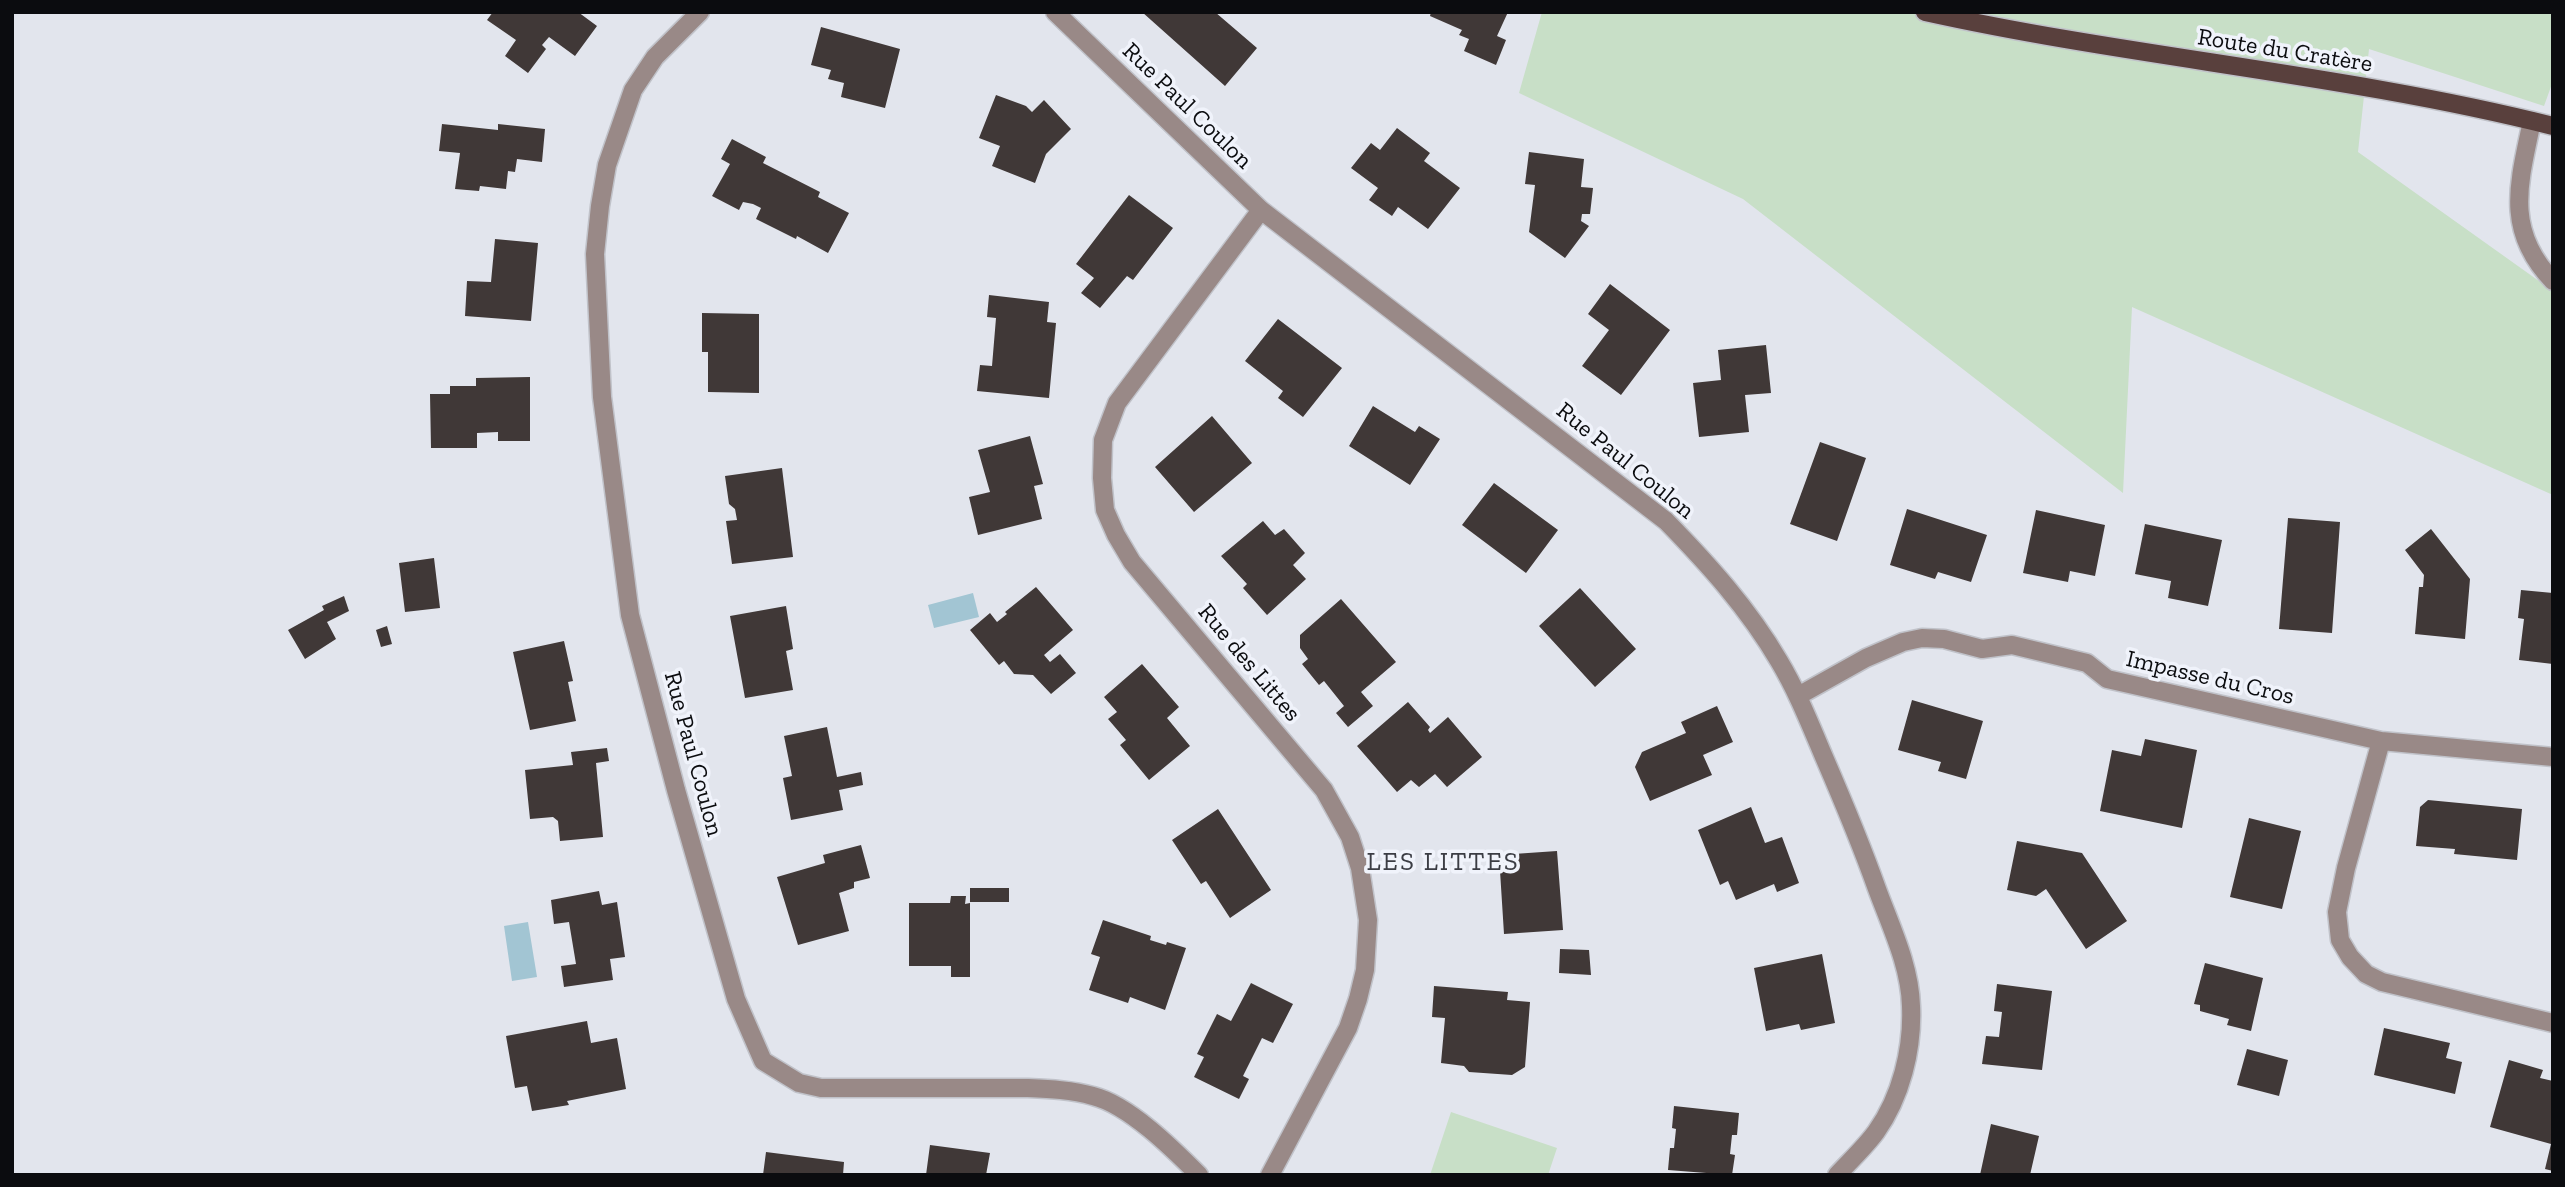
<!DOCTYPE html>
<meta charset="utf-8">
<style>
body{margin:0}
#map{position:relative;width:2565px;height:1187px;overflow:hidden;background:#e2e5ed;font-family:"Zilla Slab",serif}
canvas{display:block}
.frame{position:absolute;inset:0;border:14px solid #0b0c0f;pointer-events:none}
</style>
<div id="map">
<canvas width="2565" height="1187"></canvas>
<div class="frame"></div>
</div>
<script>
const ctx = document.querySelector('canvas').getContext('2d');
ctx.lineJoin = 'round';
function fillPath(path, color) { ctx.fillStyle = color; ctx.fill(path, 'evenodd'); }
function trace(path, color, width, dash) { ctx.strokeStyle = color; ctx.lineWidth = width; ctx.lineCap = dash ? 'butt' : 'round'; ctx.setLineDash(dash || []); ctx.stroke(path); }
function write(font, color, halo, rows, align = 'center') {
  ctx.font = font + ' "Zilla Slab",serif'; ctx.lineWidth = 7; ctx.setLineDash([]); ctx.textBaseline = 'middle'; ctx.strokeStyle = halo; ctx.fillStyle = color; for (const [text, x, y, turn = 0] of rows) {
    ctx.save(); ctx.translate(x, y); ctx.rotate((+turn || 0) * Math.PI / 180); ctx.textAlign = isNaN(turn) ? turn : align; if (halo) ctx.strokeText(text, 0, 0); ctx.fillText(text, 0, 0); ctx.restore();
  }
}
const green = new Path2D(`
 M1542,12H2553V81L2544,106L2369,49L2358,152L2553,291V495L2132,307L2123,493L1743,199L1519,93Z
 M1451,1112L1557,1148L1548,1175H1430Z`);
const water = new Path2D(`
 M973,593L979,617L934,628L928,605Z
 M528,922L537,977L512,981L504,926Z`);
const building = new Path2D(`
 M493,12H578L597,26L575,56L549,37L542,45L546,49L528,73L505,56L516,40L487,20Z
 M1142,12H1215L1257,48L1225,86Z
 M1431,12H1508L1497,36L1506,40L1496,65L1464,51L1469,39L1459,35L1462,30L1430,16Z
 M821,27L900,49L885,108L841,97L844,83L828,79L831,70L811,65Z
 M996,95L1026,106L1032,112L1044,100L1071,129L1046,154L1035,183L992,166L1000,146L979,138Z
 M442,124L498,130V124L545,129L542,162L517,159L515,172L508,171L506,189L480,186L479,191L455,189L460,153L439,151Z
 M1397,128L1430,153L1424,161L1460,188L1428,229L1398,207L1392,216L1369,200L1378,188L1351,168L1371,143L1380,150Z
 M732,139L766,157L763,163L820,192L818,197L849,213L828,253L797,236L796,239L756,219L761,208L753,204L743,202L739,210L712,196L730,164L721,159Z
 M1529,152L1584,159L1581,187L1593,188L1590,214H1582L1581,221L1589,226L1565,258L1529,232L1535,185L1525,184Z
 M1129,195L1173,228L1133,280L1127,276L1100,308L1081,293L1094,278L1076,264Z
 M495,239L538,243L531,321L465,316L467,281L491,282Z
 M1610,284L1670,330L1621,395L1582,366L1609,330L1588,314Z
 M989,295L1049,302L1047,322L1056,323L1049,398L977,391L980,365L992,366L996,318L987,317Z
 M702,313L759,314V393L708,392V352H702Z
 M1278,319L1342,368L1303,417L1278,398L1283,391L1245,361Z
 M1766,345L1771,393L1745,395L1749,432L1699,437L1693,383L1721,380L1718,350Z
 M530,377V441H498V432L477,433V448H431L430,394H450V386H476V378Z
 M1373,406L1415,432L1419,426L1440,439L1410,485L1349,446Z
 M1212,416L1252,463L1194,512L1155,467Z
 M1030,436L1043,484L1034,486L1042,519L978,535L969,497L990,492L978,450Z
 M1820,442L1866,458L1837,541L1790,524Z
 M782,468L793,557L732,564L726,521L737,520L735,509L729,504L725,476Z
 M1494,483L1558,530L1526,573L1462,525Z
 M1907,509L1987,535L1971,582L1938,572L1935,579L1890,565Z
 M2036,510L2105,525L2095,576L2070,571L2068,582L2023,573Z
 M2288,518L2340,522L2332,633L2279,629Z
 M1263,521L1275,535L1284,529L1305,553L1293,565L1306,579L1267,615L1243,588L1247,584L1221,556Z
 M2145,524L2222,540L2208,606L2168,598L2171,581L2135,574Z
 M2431,529L2470,579L2465,639L2415,634L2419,587H2423L2424,575L2405,550Z
 M434,558L440,608L405,612L399,563Z
 M1036,587L1073,630L1044,655L1050,662L1060,654L1076,673L1051,694L1033,675L1014,674L1004,661L999,665L970,630L990,613L997,622L1007,614L1005,612Z
 M1580,588L1636,649L1595,687L1539,626Z
 M2521,590L2553,593V664L2519,660L2524,619L2518,618Z
 M344,596L349,611L327,622L336,639L305,659L288,630L324,610L322,606Z
 M1341,599L1396,662L1361,692L1373,706L1348,727L1336,713L1344,706L1324,681L1319,685L1302,664L1308,659L1300,648V635Z
 M786,606L793,649L786,651L793,690L745,698L730,616Z
 M387,626L392,644L381,647L376,630Z
 M564,641L573,681L568,682L576,721L530,730L513,652Z
 M1142,664L1179,707L1167,718L1190,746L1149,780L1120,745L1126,740L1108,719L1117,712L1104,697Z
 M1912,700L1983,721L1966,779L1938,771L1941,762L1898,750Z
 M1408,702L1430,727L1428,730L1430,733L1448,717L1482,757L1447,787L1435,774L1419,787L1411,780L1397,792L1357,746Z
 M1717,706L1733,742L1703,755L1712,775L1650,801L1635,767L1642,752L1686,733L1681,722Z
 M827,727L837,777L861,772L863,785L839,790L843,810L791,820L783,778L792,776L784,736Z
 M2145,739L2197,750L2182,828L2100,811L2112,750L2141,756Z
 M607,748L609,761L596,763L603,837L560,841L558,821L553,817L530,819L525,770L573,765L571,752Z
 M2428,800L2522,809L2517,860L2454,854L2455,849L2416,846L2420,807Z
 M1751,807L1765,843L1782,837L1799,883L1777,892L1774,884L1736,900L1728,881L1720,885L1698,830Z
 M1218,809L1271,890L1230,918L1206,881L1201,884L1172,840Z
 M2249,818L2301,831L2282,909L2230,897Z
 M2017,841L2082,853L2127,921L2086,949L2046,889L2036,896L2007,890Z
 M861,845L870,878L854,882V888L839,893L849,931L798,945L777,877L825,863L823,855Z
 M1557,851L1563,930L1504,934L1499,855Z
 M970,888H1009V902H970Z
 M599,891L602,905L617,902L625,957L610,959L613,980L564,987L561,966L576,964L569,922L554,924L551,900Z
 M951,896H966L965,904L970,903V977H951V966H909V903H950Z
 M1103,920L1151,936L1150,940L1166,945L1167,942L1186,948L1165,1010L1130,997L1128,1003L1089,990L1100,957L1091,954Z
 M1560,949L1589,950L1591,975L1559,973Z
 M1822,954L1835,1023L1801,1030L1799,1024L1766,1031L1754,968Z
 M2205,963L2263,978L2251,1031L2227,1025L2229,1019L2200,1011V1005L2194,1004Z
 M1251,983L1293,1004L1273,1043L1262,1038L1243,1076L1249,1079L1239,1099L1194,1077L1204,1057L1197,1054L1217,1014L1231,1021Z
 M1997,984L2052,991L2042,1070L1982,1064L1986,1036L1999,1037L2002,1012L1994,1011Z
 M1434,986L1508,992L1507,1000L1530,1002L1525,1067L1512,1075L1469,1072L1464,1066L1441,1063L1445,1018L1432,1017Z
 M587,1021L591,1043L617,1038L626,1089L567,1101L569,1105L532,1111L527,1086L515,1088L506,1036Z
 M2384,1028L2450,1043L2446,1058L2462,1062L2455,1094L2374,1075Z
 M2247,1049L2288,1060L2279,1096L2237,1085Z
 M2509,1060L2543,1070L2540,1078L2553,1081V1171L2545,1169L2551,1144L2490,1127Z
 M1674,1106L1739,1113L1737,1135H1732L1730,1154L1735,1155L1732,1175L1668,1170L1670,1148H1674L1676,1129L1672,1128Z
 M1991,1124L2039,1136L2030,1175H1980Z
 M930,1145L990,1153L986,1175H926Z
 M766,1152L844,1162L843,1175H763Z`);
const minor = new Path2D(`
 M700,12L655,57L633,90L607,165L600,206L595,254L602,397L630,615L676,790L736,999L763,1061L799,1083L821,1088H1028C1050,1089 1072,1090 1093,1096C1129,1105 1173,1149 1199,1175
 M1055,12L1261,210L1666,521C1708,564 1748,608 1779,661C1797,691 1810,724 1824,757C1843,801 1861,844 1877,889C1891,927 1910,966 1911,1006C1913,1049 1901,1097 1876,1132C1865,1147 1850,1161 1837,1175
 M2532,121C2519,183 2504,230 2553,281
 M1261,210L1117,403L1103,440L1102,478L1105,510L1116,535L1132,562L1324,790L1350,837L1360,868L1368,920L1365,970L1358,999L1348,1028L1270,1175
 M1798,696L1866,658L1903,642L1922,638L1944,639L1982,649L2012,645L2087,663L2107,679L2381,741L2553,757
 M2381,741L2346,868L2337,912L2340,940L2350,957L2366,974L2382,982L2553,1023`);
const major = new Path2D(`
 M1925,12C2133,58 2347,74 2553,126`);
const streetNames = [
 ["Route du Cratère",2285,51,9],
 ["Rue Paul Coulon",1187,106,44],
 ["Rue Paul Coulon",1625,461,39],
 ["Rue des Littes",1249,663,50],
 ["Impasse du Cros",2210,678,13],
 ["Rue Paul Coulon",693,754,75]
];
const neighbourhoodNames = [
 ["LES LITTES",1443,863]
];
fillPath(green, '#c8dfc7');
fillPath(water, '#a2c5d3');
fillPath(building, '#403837');
trace(minor, '#c0c2c9', 21);
trace(major, '#c0c2c9', 21);
trace(minor, '#998987', 18);
trace(major, '#59403d', 18);
write('24px', '#0b0c0f', '#f0f3fb', streetNames);
ctx.letterSpacing = '2px';
write('26px', '#3b3d44', '#f0f3fb', neighbourhoodNames);
ctx.letterSpacing = '0px';
</script>
